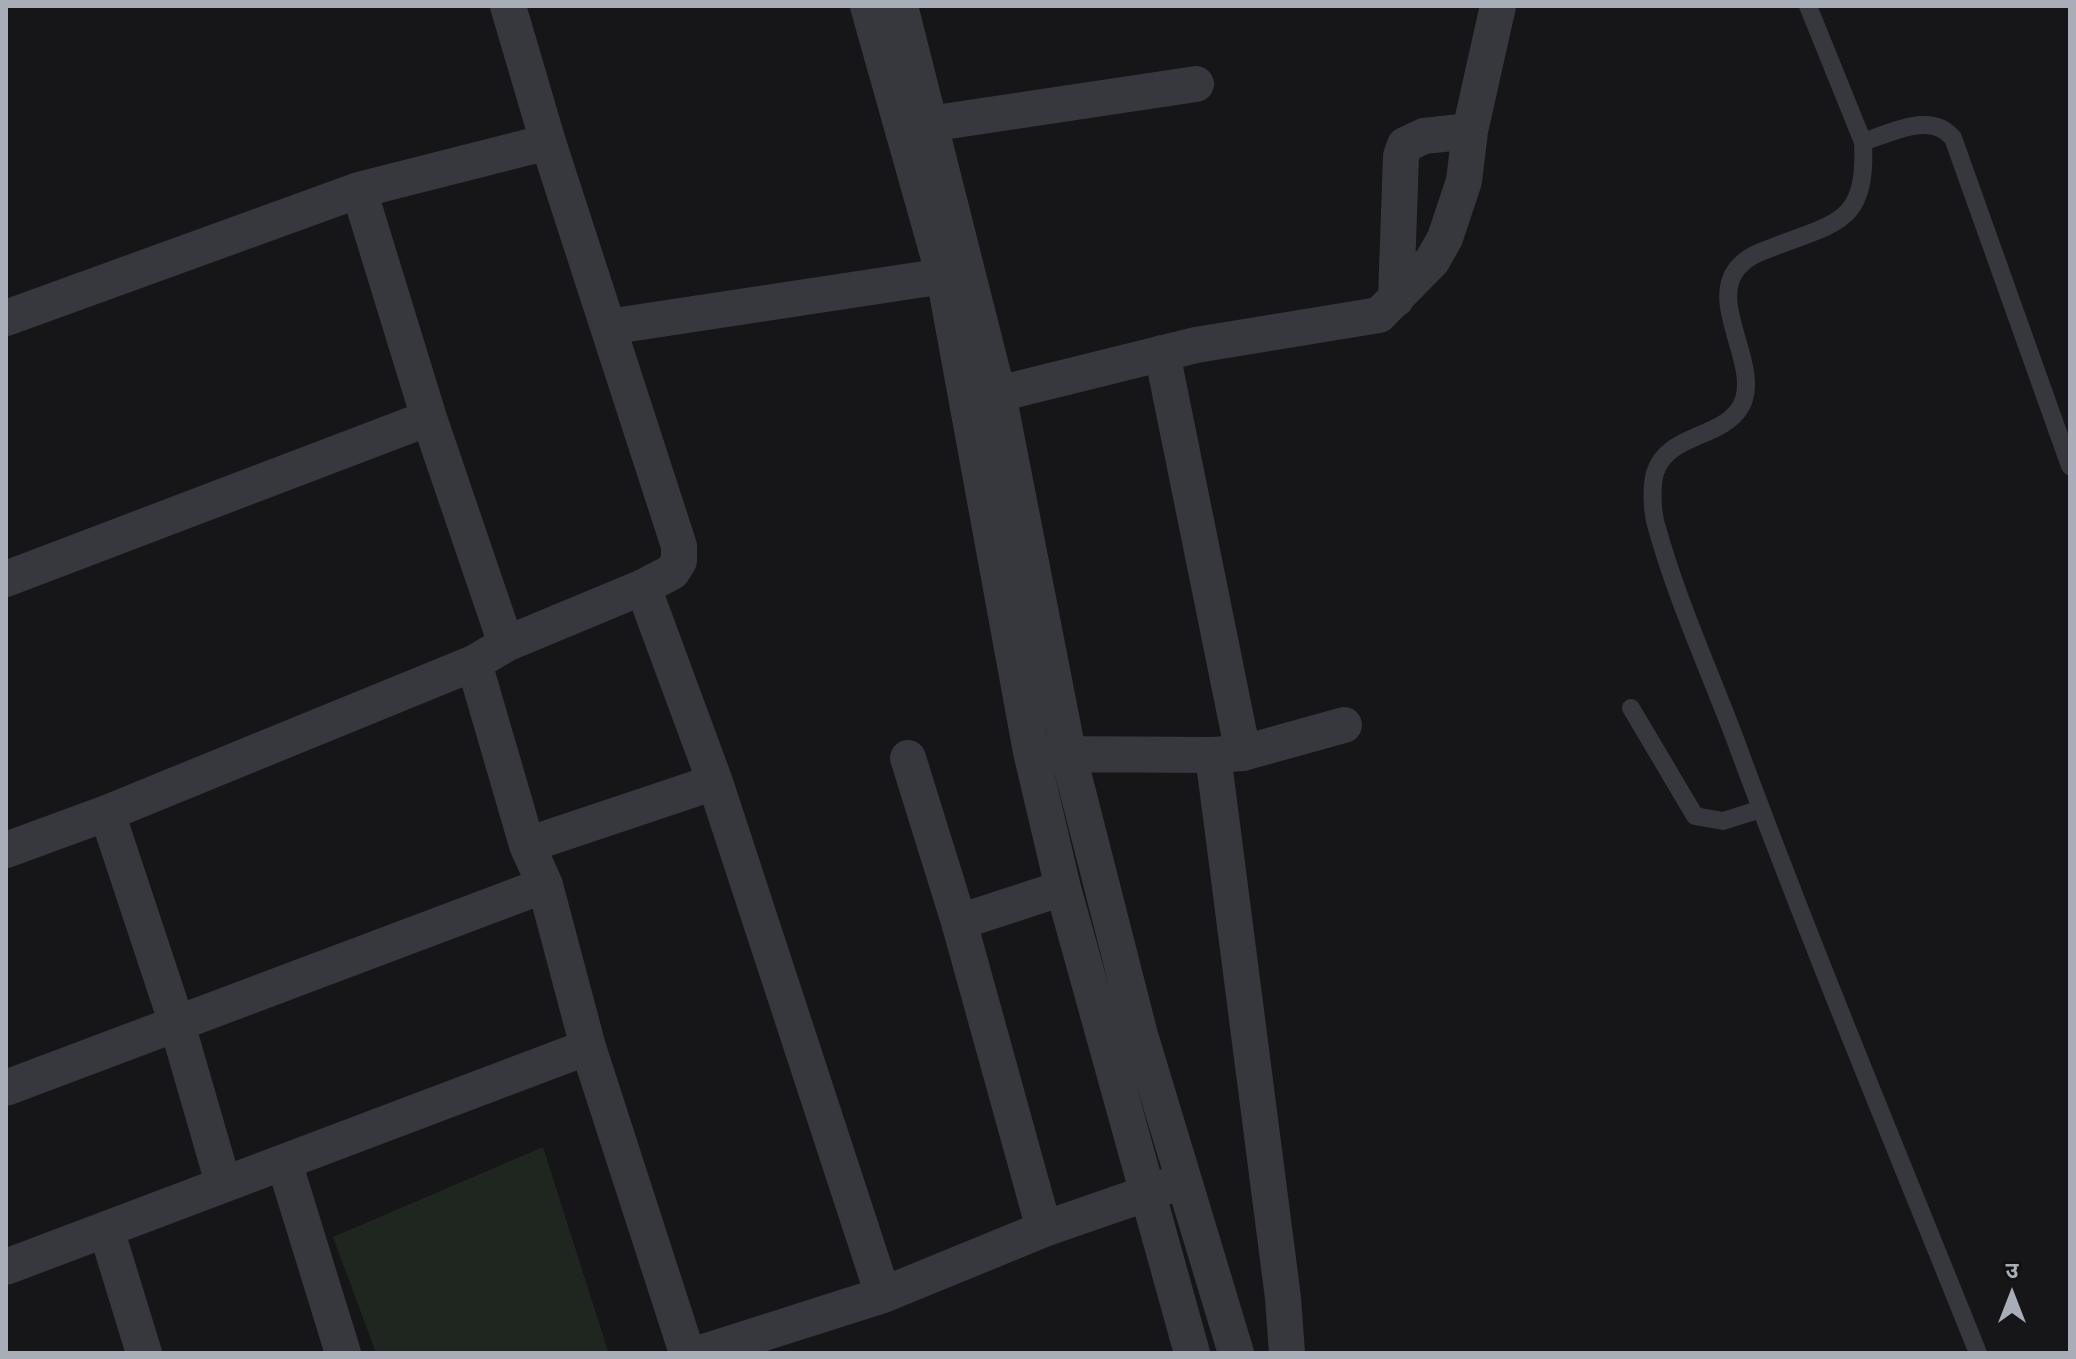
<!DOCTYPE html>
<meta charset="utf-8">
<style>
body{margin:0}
#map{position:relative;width:2076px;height:1359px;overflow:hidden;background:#161618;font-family:"Roboto Condensed","Noto Sans Devanagari",sans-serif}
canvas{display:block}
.frame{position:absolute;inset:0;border:8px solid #a8adb8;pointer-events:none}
.north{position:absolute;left:1972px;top:1255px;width:80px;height:80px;-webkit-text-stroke:6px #111113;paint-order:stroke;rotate:0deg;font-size:22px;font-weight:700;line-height:32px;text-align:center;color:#a8adb8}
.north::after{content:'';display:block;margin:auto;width:28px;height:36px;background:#a8adb8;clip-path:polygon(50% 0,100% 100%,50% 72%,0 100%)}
</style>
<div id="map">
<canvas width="2076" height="1359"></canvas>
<div class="frame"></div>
<div class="north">उ</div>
</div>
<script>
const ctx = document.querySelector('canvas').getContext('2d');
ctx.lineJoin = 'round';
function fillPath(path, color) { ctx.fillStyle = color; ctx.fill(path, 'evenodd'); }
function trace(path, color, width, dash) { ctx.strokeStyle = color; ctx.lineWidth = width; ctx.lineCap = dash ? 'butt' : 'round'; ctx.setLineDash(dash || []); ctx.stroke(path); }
const green = new Path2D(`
 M543,1147L608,1351L376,1353L333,1237Z`);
const lane = new Path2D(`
 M1808,6L1863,142
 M1631,708L1695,816L1723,821L1761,809
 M1978,1353C1896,1149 1811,945 1735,739C1709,670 1677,600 1657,528C1652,513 1651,488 1655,473C1667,433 1723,439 1741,406C1762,368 1709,306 1736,270C1745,258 1757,253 1771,248C1837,222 1867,224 1863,142C1891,133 1931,111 1953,138L2070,466`);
const street = new Path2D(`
 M868,6L944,276L1031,752L1063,888L1192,1353
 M900,6L998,394L1069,757L1140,1035L1236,1353
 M929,124L1196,84
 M359,190L429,418L506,644
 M1396,299L1401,156L1405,145L1424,136L1470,131
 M6,318L359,190L548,142
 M608,327L944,276
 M1162,353L1243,753L1213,755L1283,1298L1287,1353
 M998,394L1196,345L1379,315L1432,261L1445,238L1464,181L1470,131L1498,6
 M6,579L429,418
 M643,587L715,782L883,1295
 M474,663L527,845L545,885L588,1047L687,1353
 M1243,753L1344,725
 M1048,754L1213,755
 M908,758L959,922L1044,1229
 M107,813L177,1024L223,1183
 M527,845L715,782
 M6,850L107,813L474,663L506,644L643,587L672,572L679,561V546L548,142L508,6
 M959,922L1063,888
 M6,1088L545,885
 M284,1162L343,1353
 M106,1229L144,1353
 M6,1267L588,1047
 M701,1353L883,1295L1044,1229L1171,1185`);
fillPath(green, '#1e261f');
trace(lane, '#37383d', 18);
trace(street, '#37383d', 36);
</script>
